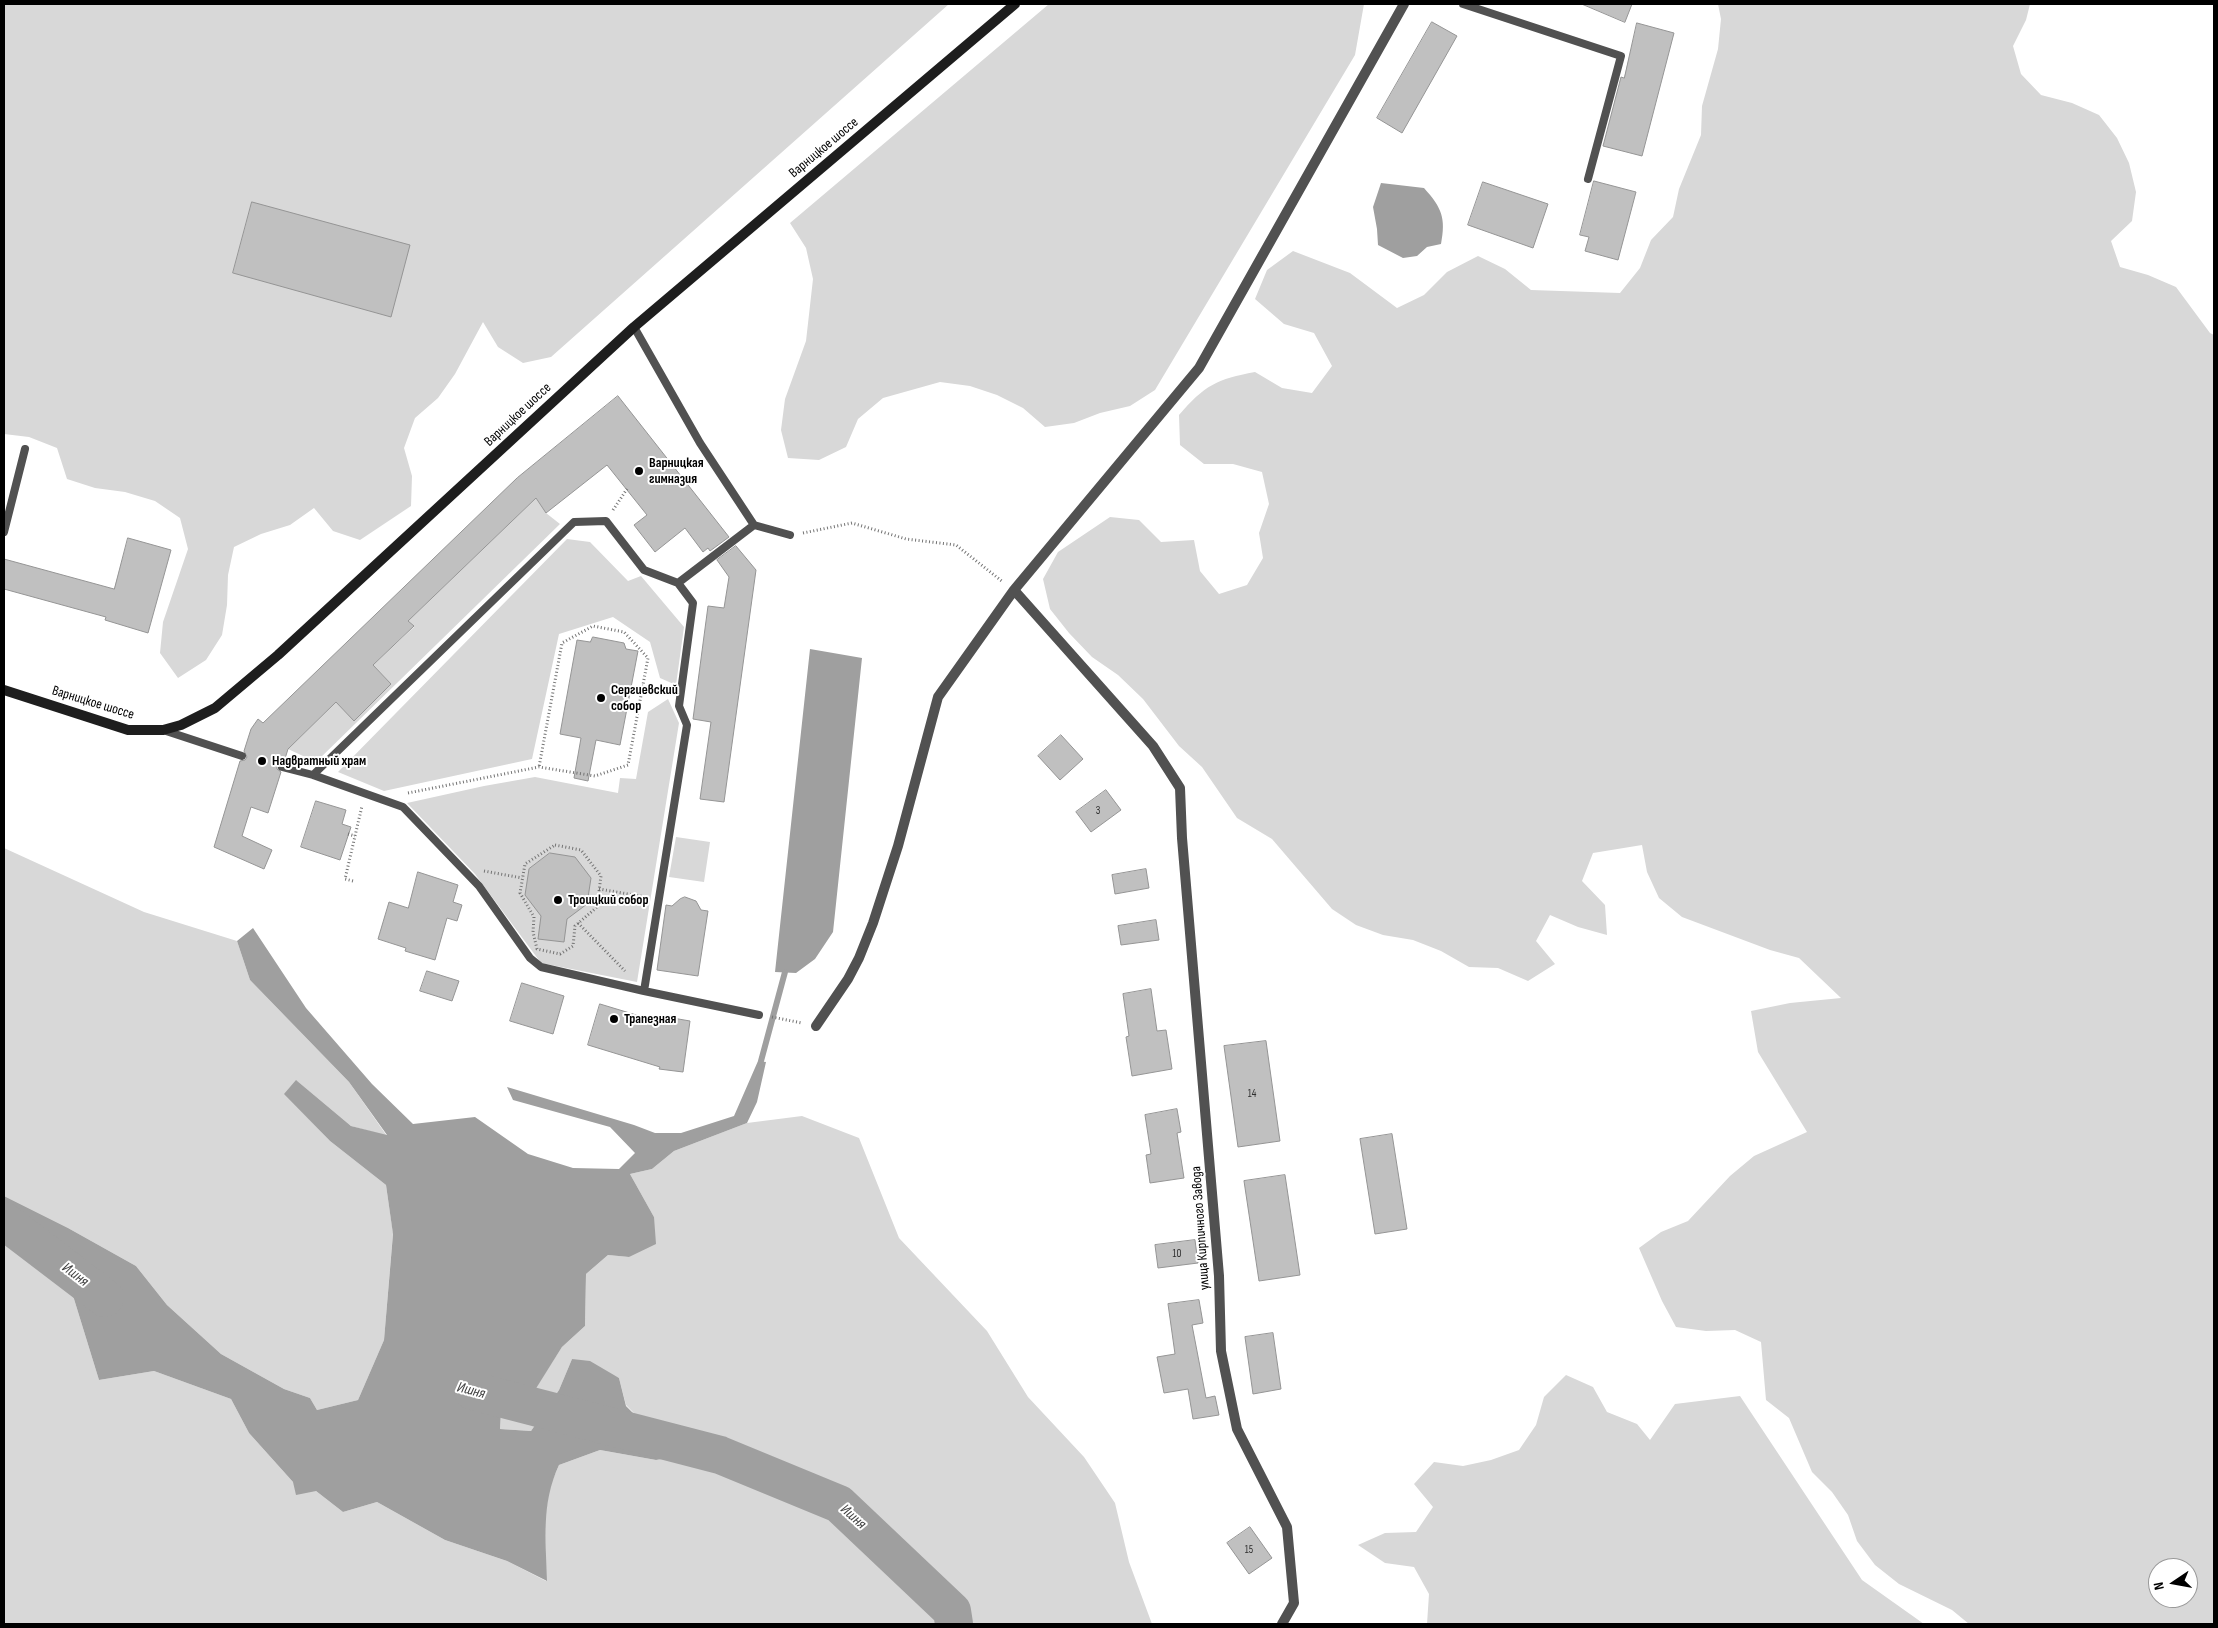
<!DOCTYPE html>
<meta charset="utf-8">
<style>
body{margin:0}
#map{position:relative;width:2218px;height:1628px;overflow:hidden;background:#fff;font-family:"Sofia Sans Condensed",sans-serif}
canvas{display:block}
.frame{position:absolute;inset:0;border:5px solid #000;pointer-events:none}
.north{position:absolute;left:2148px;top:1558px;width:50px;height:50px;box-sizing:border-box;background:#fff;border:1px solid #999;border-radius:50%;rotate:258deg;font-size:14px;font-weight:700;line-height:20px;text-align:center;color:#000}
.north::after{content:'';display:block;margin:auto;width:18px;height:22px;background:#000;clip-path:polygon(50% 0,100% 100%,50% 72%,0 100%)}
</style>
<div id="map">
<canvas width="2218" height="1628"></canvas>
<div class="frame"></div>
<div class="north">N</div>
</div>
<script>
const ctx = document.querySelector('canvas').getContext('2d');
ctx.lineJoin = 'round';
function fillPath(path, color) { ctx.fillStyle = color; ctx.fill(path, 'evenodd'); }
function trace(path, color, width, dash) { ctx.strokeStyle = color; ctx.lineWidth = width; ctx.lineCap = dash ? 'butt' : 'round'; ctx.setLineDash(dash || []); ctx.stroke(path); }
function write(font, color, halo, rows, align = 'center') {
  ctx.font = font + ' "Sofia Sans Condensed",sans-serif'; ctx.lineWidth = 4; ctx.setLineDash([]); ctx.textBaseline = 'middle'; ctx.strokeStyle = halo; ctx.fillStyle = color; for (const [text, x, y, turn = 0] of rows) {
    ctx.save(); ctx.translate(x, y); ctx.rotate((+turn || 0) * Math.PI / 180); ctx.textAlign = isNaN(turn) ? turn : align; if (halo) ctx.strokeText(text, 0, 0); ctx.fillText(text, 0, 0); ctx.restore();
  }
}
const green = new Path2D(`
 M4,4H949L551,357L523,363L498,347L483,322L455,374L438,398L415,418L404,448L412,476L411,506L360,540L333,531L314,508L290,525L261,534L234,547L228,575L227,605L222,635L206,660L178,678L160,653L163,622L188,549L180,518L155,501L125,492L95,488L67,479L57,448L29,437L4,434Z
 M1049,4H1364L1355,55L1155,390L1130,406L1100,413L1074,423L1045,427L1023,408L997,395L970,386L940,382L883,398L858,419L846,447L819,460L788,458L781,430L785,399L806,341L813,279L806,248L790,223Z
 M1718,4H2030L2026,20L2013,46L2021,74L2041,95L2072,103L2099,115L2117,138L2129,163L2136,192L2132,221L2111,241L2120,267L2148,275L2176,287L2210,333L2214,335V1624H1969L1952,1610L1899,1584L1875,1565L1857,1541L1848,1515L1832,1492L1812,1472L1789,1418L1766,1400L1761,1342L1735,1330L1706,1331L1676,1327L1662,1301L1639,1248L1661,1232L1688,1221L1730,1176L1754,1156L1807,1132L1758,1052L1751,1011L1790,1003L1841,998L1799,958L1770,950L1682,917L1659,898L1647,872L1642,845L1593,853L1582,881L1605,905L1607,935L1578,927L1550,915L1536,941L1555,964L1528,981L1498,968L1469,967L1441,951L1413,940L1383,935L1356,925L1332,909L1272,839L1237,818L1202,767L1179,746L1143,699L1118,675L1092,657L1069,633L1050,609L1043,579L1058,552L1110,517L1139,520L1161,542L1194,540L1200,571L1219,594L1247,585L1263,558L1259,533L1269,504L1262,472L1233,464H1204L1180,445L1179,415C1205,385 1217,379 1255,372L1282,388L1312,393L1332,366L1314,333L1284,324L1255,299L1267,270L1293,251L1350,273L1397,308L1424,295L1447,272L1478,256L1505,269L1531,290L1620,293L1640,268L1651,240L1673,217L1679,189L1701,135L1702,106L1718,49L1721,19ZM2158,1568H2188V1598H2158Z
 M536,498L546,513L560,524L316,762L288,749L336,702L354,720L391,684L373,665L414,627L408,621Z
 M567,539L590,542L628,581L641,576L684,627L676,685L660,678L650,642L613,617L559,634L532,759L384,791L338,772Z
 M668,699L679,723L637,982L541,963L475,874L407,803L484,786L535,777L618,793L620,778L636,779L648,712Z
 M676,837L710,842L704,882L669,877Z
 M4,848L144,912L237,941L250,980L349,1082L387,1136L351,1126L297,1081L285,1094L330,1141L386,1185L393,1233L384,1340L358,1400L317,1410L310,1398L284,1389L221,1354L167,1305L136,1266L68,1228L4,1196Z
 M802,1116L859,1138L899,1238L987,1331L1028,1397L1084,1457L1115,1503L1129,1562L1152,1624H4V1226L62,1260L99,1380L154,1371L231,1399L249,1433L293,1482L316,1491L343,1512L377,1502L445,1540L507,1561L546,1581L545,1518L550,1486L559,1465L600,1450L656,1460L669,1458L696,1467L720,1456L702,1445L678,1451L656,1436L626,1405L619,1378L572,1359L559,1390L531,1431L500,1429L501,1412L514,1413L529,1398L562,1347L585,1326L586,1274L608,1255L629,1257L654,1217L630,1174L652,1169L674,1151L747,1123Z
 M1566,1375L1593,1387L1607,1412L1637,1424L1650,1440L1675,1404L1740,1396L1862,1580L1924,1624H1427L1429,1594L1414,1567L1385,1563L1358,1545L1385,1533L1416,1532L1433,1507L1414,1484L1434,1462L1463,1466L1491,1460L1519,1450L1536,1425L1544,1397Z`);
const water = new Path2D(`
 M1381,183L1424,188C1442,208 1446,218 1441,244L1427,247L1417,256L1403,258L1378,245L1377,229L1373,207Z
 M810,649L862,658L833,932L815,959L796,973L775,972Z
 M253,928L306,1008L372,1084L413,1124L475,1117L528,1154L573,1168L619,1169L635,1153L610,1127L513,1100L507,1087L634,1125L655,1133H681L734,1116L758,1061L766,1062L757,1102L747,1123L674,1151L652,1169L630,1174L654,1217L656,1244L629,1257L608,1255L586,1274L585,1326L562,1347L530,1398L514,1413L501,1412L500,1429L531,1431L559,1390L572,1359L590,1361L619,1378L626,1406L656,1436L678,1451L702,1445L720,1455L696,1467L669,1458L656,1460L600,1450L559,1465C541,1504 546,1539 547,1581L507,1561L445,1540L377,1502L343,1512L316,1491L296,1495L293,1482L249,1433L231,1399L154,1371L99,1380L62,1260L4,1226V1196L68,1228L136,1266L167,1305L221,1354L284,1389L310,1398L317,1410L358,1400L384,1340L393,1234L386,1185L330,1141L284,1094L296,1080L351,1126L387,1135L349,1082L250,980L237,941Z`);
const stream = new Path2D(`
 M761,1061L785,972`);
const river = new Path2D(`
 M4,1221L105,1298
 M473,1391L720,1455L839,1504L952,1611L954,1624`);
const building = new Path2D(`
 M1582,4H1632L1625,22Z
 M1432,22L1457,36L1402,133L1377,118Z
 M1637,23L1674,33L1642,156L1603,146L1621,77L1624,78Z
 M1594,181L1636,192L1618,260L1585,251L1589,237L1580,235Z
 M1483,182L1548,204L1533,248L1468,225Z
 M252,202L410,245L391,317L233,273Z
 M618,396L729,537L710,551L708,548L703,552L685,528L655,552L634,525L647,515L607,465L546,513L536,498L408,621L414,626L373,665L391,684L354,721L336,702L288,749L284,762L277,765V769L281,772L268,813L251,807L242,836L272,850L264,869L214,847L240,761L245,760L247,757L244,751L251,729L258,719L263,723L517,478Z
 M128,538L171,550L148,633L105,620L106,617L4,589V559L114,589Z
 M736,546L756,570L724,802L700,799L711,722L693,719L708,606L724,608L729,577L717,560Z
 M593,637L624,643L626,649L638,651L620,745L596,740L588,781L574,778L581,738L560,734L577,640L590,642Z
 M1061,735L1083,759L1060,780L1038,756Z
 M1106,790L1121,810L1091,832L1076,812Z
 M316,801L346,810L342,824L351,827L340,860L301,847Z
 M550,853L575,857L591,878L587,904L567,919L564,942L538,939L541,916L525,895L529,869Z
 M1146,869L1149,888L1115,894L1112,875Z
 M418,872L458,885L453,902L462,905L457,921L447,918L435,960L405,951L406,948L378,939L389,902L408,908Z
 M685,897L696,901L701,910L708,911L698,976L657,970L666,905L672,906L680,899Z
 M1156,920L1159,940L1121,945L1118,926Z
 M427,971L459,981L452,1001L420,991Z
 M522,983L564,996L553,1034L510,1021Z
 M1151,989L1157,1031L1166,1030L1172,1069L1132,1076L1126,1037L1129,1036L1123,994Z
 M600,1004L666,1024L667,1017L690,1021L683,1072L659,1069L660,1067L588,1045Z
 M1266,1041L1280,1141L1238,1147L1224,1046Z
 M1177,1109L1181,1132L1177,1133L1184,1178L1150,1183L1146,1155L1151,1154L1145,1115Z
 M1392,1134L1407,1229L1375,1234L1360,1139Z
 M1285,1175L1300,1275L1259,1281L1244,1181Z
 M1195,1240L1198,1263L1158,1268L1155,1245Z
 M1199,1300L1203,1323L1192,1325L1206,1398L1215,1396L1219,1415L1193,1419L1188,1389L1164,1393L1157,1357L1175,1354L1168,1304Z
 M1273,1333L1281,1389L1253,1394L1245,1337Z
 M1250,1527L1272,1558L1249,1574L1227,1543Z`);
const path = new Path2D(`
 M613,510L627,489
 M803,533L852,523L906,539L956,545L1003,582
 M642,686L669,691
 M408,793L539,767L595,776L628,765L648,658L624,632L593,626L562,643L539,767
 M348,834L355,836
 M555,845L581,850L601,876L597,907L575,926L573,946L560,954L537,949L533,932L534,917L520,893L525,864Z
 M484,871L522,878
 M353,881L345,879L362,806
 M599,889L646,897
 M578,923L625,971
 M772,1017L802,1023`);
const lane = new Path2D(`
 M1463,4L1621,56L1588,179
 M634,327L700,443L754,525L790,535
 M4,532L25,449
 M163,730L242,756
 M282,767L313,775L403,807L479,886L530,958L541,967L644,991L759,1015
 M313,775L574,522L606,521L644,570L678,583
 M644,991L687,725L679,706L693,603L678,583L754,525`);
const street = new Path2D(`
 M1014,590L1153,746L1180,788L1182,838L1219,1276L1221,1351L1237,1429L1287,1527L1294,1603L1282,1624
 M816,1026L848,979L859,958L873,923L898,846L938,697L1014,590L1199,368L1404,4`);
const secondary = new Path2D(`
 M4,690L128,730H163L181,725L215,708L278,655L634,327L1015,4`);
const markers = [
 [639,471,5,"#000"],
 [601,698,5,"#000"],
 [262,761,5,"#000"],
 [558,900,5,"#000"],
 [614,1019,5,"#000"]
];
const numberNames = [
 ["3",1098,811],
 ["14",1252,1094],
 ["10",1177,1254],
 ["15",1249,1550]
];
const streetNames = [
 ["Варницкое шоссе",824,148,-40],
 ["Варницкое шоссе",518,415,-43],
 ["Варницкое шоссе",93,703,17],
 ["улица Кирпичного Завода",1201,1228,-94]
];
const poiNames = [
 ["Варницкая",649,463],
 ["гимназия",649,479],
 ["Сергиевский",611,690],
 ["собор",611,706],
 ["Надвратный храм",272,761],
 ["Троицкий собор",568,900],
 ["Трапезная",624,1019]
];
const waterNames = [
 ["Ишня",75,1275,37],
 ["Ишня",471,1391,15],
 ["Ишня",853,1517,42]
];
fillPath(green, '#d8d8d8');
fillPath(water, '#9f9f9f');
trace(stream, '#9f9f9f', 6);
trace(river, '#9f9f9f', 38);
fillPath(building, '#c0c0c0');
trace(building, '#959595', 1);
trace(path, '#737373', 3, [1, 2.5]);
trace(lane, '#515151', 8);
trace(street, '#515151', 10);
trace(secondary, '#1e1e1e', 10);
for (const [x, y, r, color] of markers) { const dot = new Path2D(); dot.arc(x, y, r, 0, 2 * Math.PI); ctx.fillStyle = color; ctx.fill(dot); trace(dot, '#fff', 2); }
write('11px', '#303030', null, numberNames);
write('14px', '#000', '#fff', streetNames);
write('bold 14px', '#000', '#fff', poiNames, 'left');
write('italic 15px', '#404040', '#fff', waterNames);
</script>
